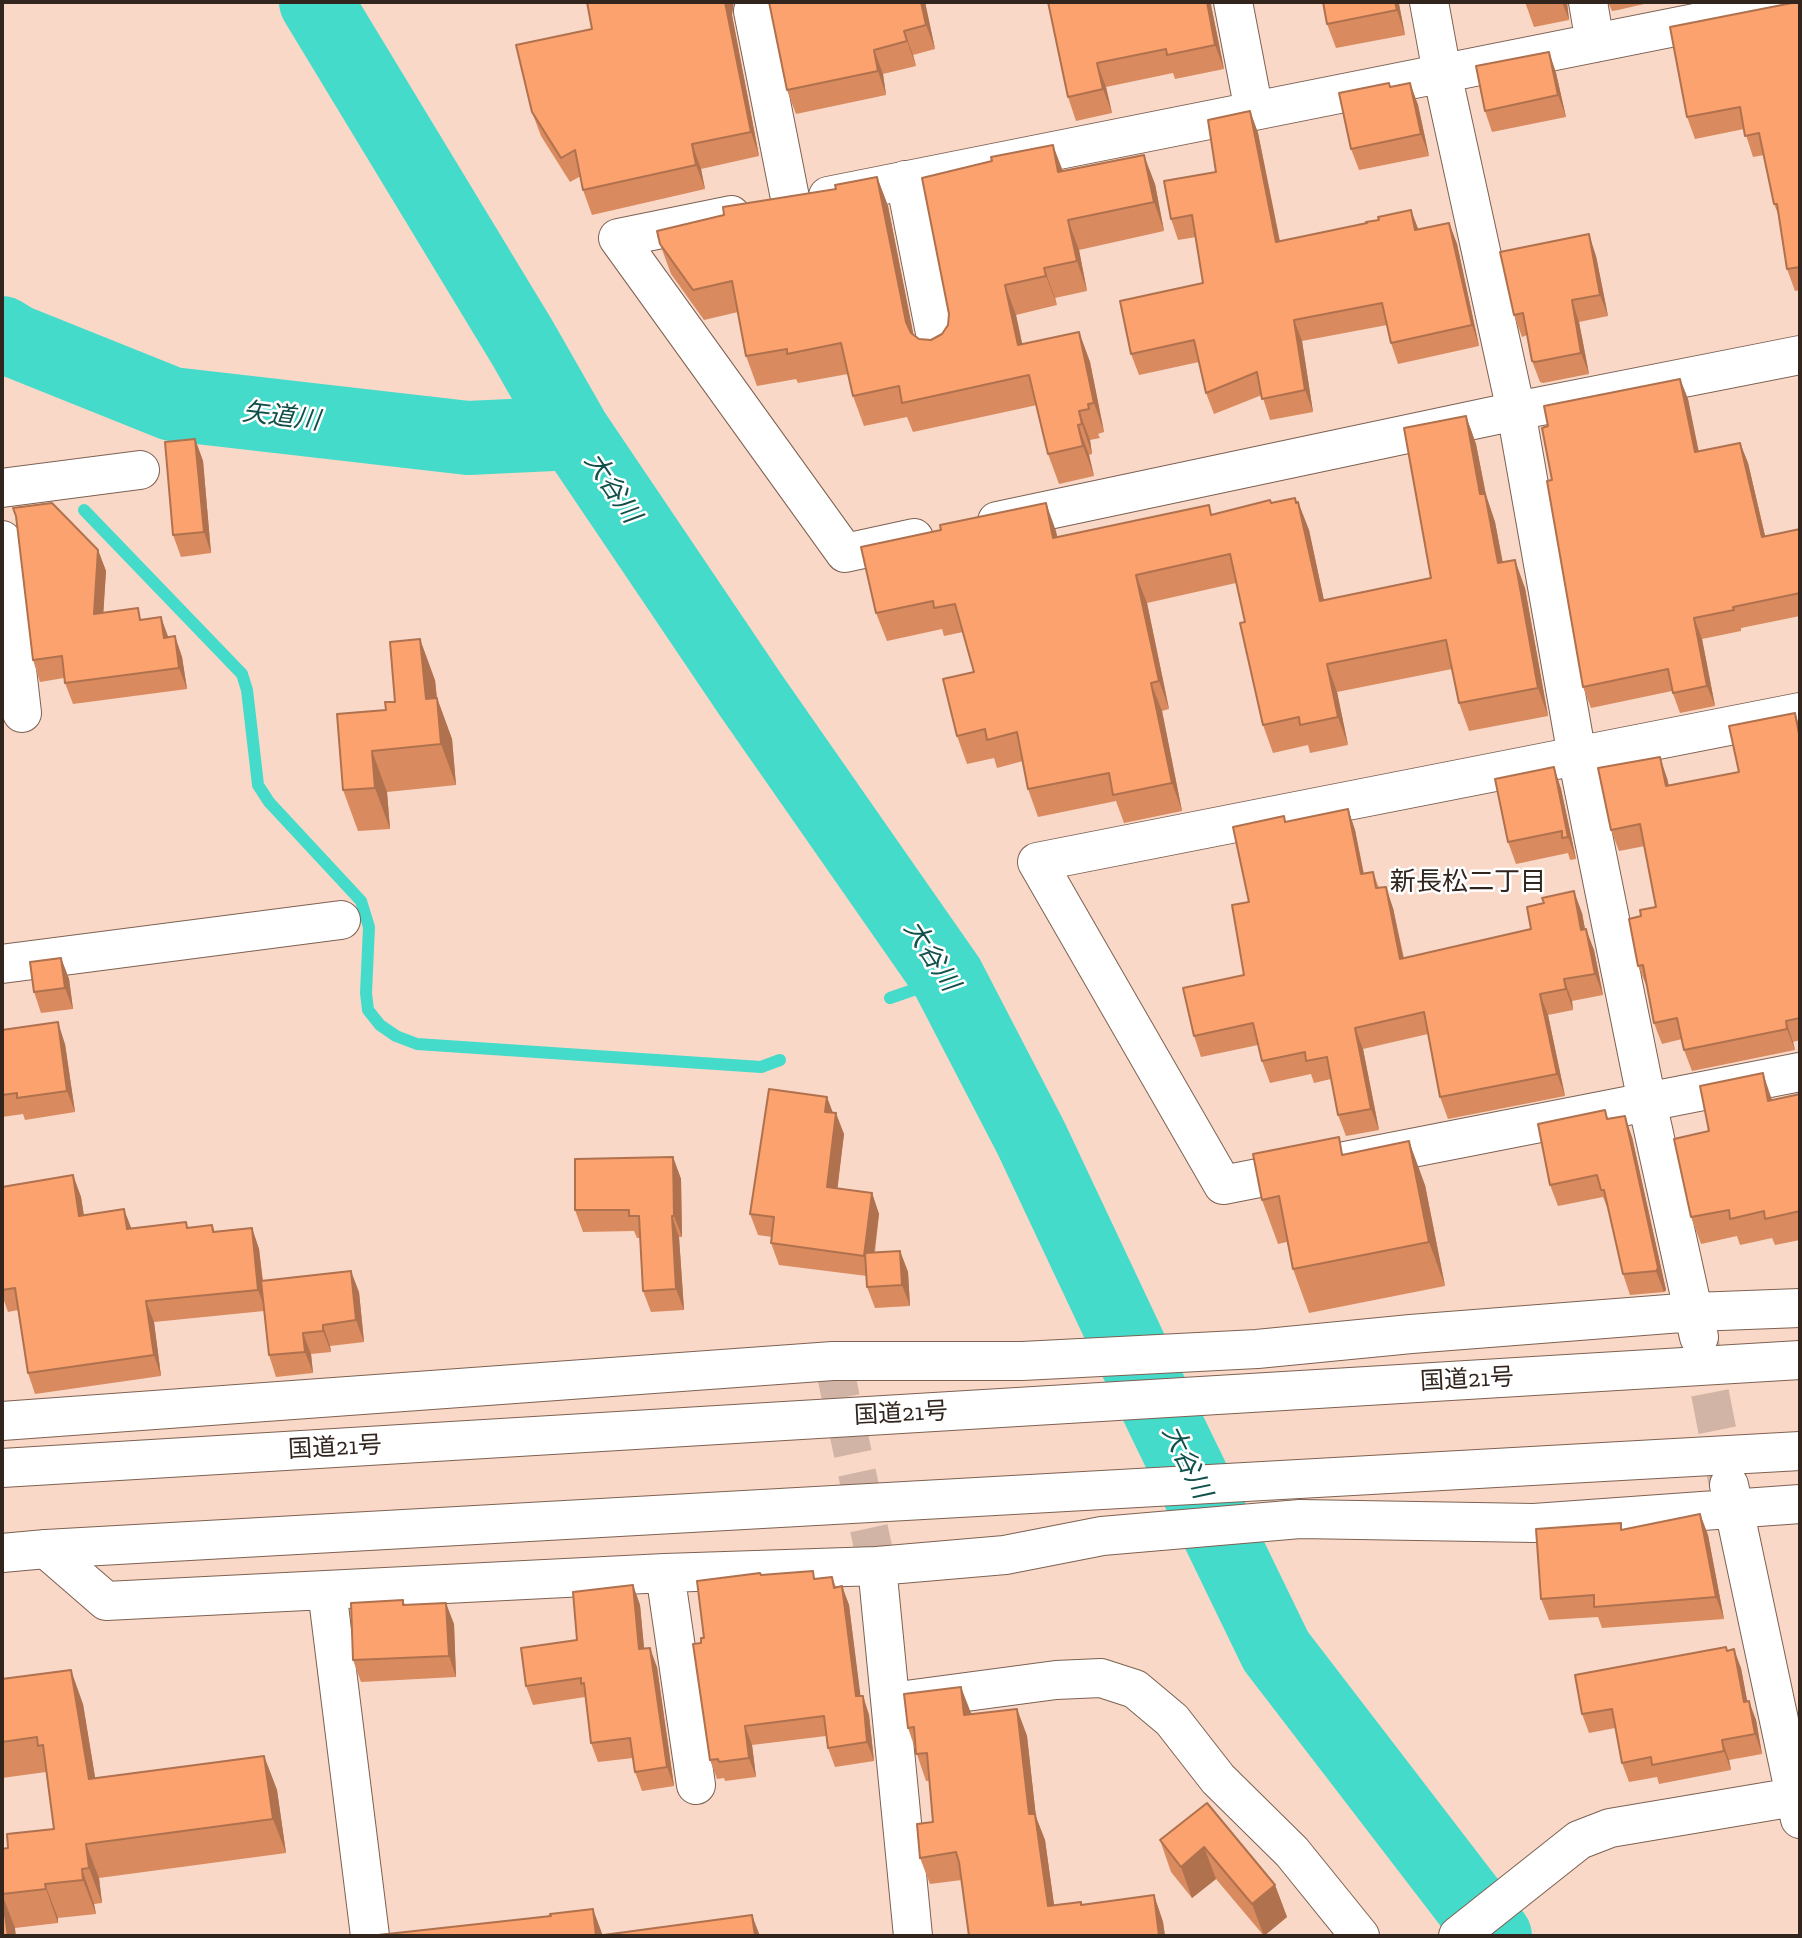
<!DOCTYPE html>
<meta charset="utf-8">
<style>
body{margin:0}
#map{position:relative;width:1802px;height:1938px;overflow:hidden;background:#f9d8c7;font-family:"Zilla Slab",serif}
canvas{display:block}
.frame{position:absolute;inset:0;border:4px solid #31251e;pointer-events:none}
</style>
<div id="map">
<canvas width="1802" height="1938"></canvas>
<div class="frame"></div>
</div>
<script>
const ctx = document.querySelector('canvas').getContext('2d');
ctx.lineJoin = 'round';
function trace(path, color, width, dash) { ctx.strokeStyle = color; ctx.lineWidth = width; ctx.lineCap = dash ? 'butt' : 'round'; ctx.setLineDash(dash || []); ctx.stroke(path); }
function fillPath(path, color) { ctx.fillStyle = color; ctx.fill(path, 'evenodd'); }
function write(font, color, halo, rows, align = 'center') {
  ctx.font = font + ' "Zilla Slab","Noto Sans JP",serif'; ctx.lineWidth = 5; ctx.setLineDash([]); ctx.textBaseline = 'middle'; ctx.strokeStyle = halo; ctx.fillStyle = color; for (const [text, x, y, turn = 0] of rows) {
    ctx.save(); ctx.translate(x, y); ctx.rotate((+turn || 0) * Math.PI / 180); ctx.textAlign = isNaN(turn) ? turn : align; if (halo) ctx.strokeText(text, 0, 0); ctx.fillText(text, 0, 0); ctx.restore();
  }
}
const stream = new Path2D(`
 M84,510L242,674L247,690L258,785L269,802L361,901L369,927L366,993L368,1010L380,1025L396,1036L417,1044L761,1067L780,1060
 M890,998L948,978`);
const river = new Path2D(`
 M316,2L522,342L574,433L750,694L948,978L1031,1138L1163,1418L1276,1651L1495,1936
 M2,333L15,341L172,404L468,438L574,433`);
const streetTunnel = new Path2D(`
 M1699,1337L1728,1485
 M833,1361L877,1566`);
const street = new Path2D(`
 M1233,2L1254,111
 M1429,2L1442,73L1516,411L1577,756L1647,1102L1699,1337
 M1588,2L1595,43
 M753,11L791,203
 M905,180L938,348
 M828,196L1800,2
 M731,215L618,238L845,553L914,538
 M2,488L140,470
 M997,521L1516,411L1800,355
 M2,540L22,713
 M1800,712L1037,862L1223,1185L1800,1072
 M2,964L341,920
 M2,1421L833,1361H1022L1257,1349L1411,1334L1694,1312L1800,1308
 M1729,1485L1800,1819
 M46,1549L106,1601L665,1573L877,1566L1005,1555L1102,1536L1300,1519L1534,1523L1800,1504
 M877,1566L913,1936
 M665,1573L696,1785
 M327,1590L370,1936
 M891,1702L1056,1680L1101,1678L1135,1689L1172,1720L1218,1779L1292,1852L1360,1936
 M1458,1936L1579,1840L1610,1828L1800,1796`);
const highway = new Path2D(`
 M2,1468L1800,1360
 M2,1553L46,1549L1800,1451`);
const wall = new Path2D(`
 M925,2L935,49L913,55L916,66L883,74L886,95L796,114L787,90Z
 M1048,2H1212L1211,5L1224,69L1175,79L1173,73L1106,87L1112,113L1076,121L1068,97Z
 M1323,2H1408L1399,4L1405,35L1336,48L1327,24Z
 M1525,2H1567L1569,20L1534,27Z
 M1608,2H1653L1618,10L1612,11Z
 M1800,2V290L1795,291L1787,269L1780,219L1774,204L1764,155L1753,157L1744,129L1695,139L1687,117Z
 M733,3L732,15L759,156L701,169L705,189L592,215L583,190L581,176L570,182L541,136L532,112L592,29Z
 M1549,52L1556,73L1566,117L1492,132L1485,111Z
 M1410,83L1418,105L1429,156L1359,170L1351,149Z
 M1250,111L1258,133L1280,241L1418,230L1449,223L1457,244L1479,346L1398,364L1391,343L1387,325L1302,341L1313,412L1270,420L1262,395L1214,414L1206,393L1199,362L1139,375L1131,354L1203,283L1196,237L1178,240L1171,219L1216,172Z
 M1063,171L1155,184L1164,231L1079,250L1087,291L1055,298L1057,305L1016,315L1022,344L1079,332L1090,362L1104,432L1098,434L1100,438L1090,440L1092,454L1089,455L1094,476L1059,484L1048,454L1037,405L913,432L907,417L864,426L853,396L848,374L798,383L796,379L757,386L746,356L738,312L704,320L671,274L660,244L877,177L888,206L913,334L919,339L931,340L942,334Z
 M1596,256L1608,316L1579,322L1589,374L1543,383L1540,382L1532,361L1527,335L1522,337L1514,315Z
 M1680,379L1688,399L1698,451L1740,443L1748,463L1765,536L1800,529V616L1741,628V631L1702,639L1715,706L1680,713L1672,691L1591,708L1583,687L1552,480L1548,426Z
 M1466,416L1476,444L1486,495L1495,522L1503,563L1525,588L1548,716L1469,731L1459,703L1452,669L1337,692L1348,745L1310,753L1308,745L1273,753L1263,725L1245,622L1236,583L1147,603L1169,709L1162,711L1182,811L1124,823L1116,801L1038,817L1028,789L1023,761L997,768L994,758L967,764L957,736L974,672L963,632L944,636L942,629L887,641L876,613L941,530L1046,503L1057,537L1213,514L1295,498L1297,503L1298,502L1309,530L1324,600L1431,578Z
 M195,439L203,461L211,553L181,557L173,535Z
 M98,550L106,571L103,613L142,620L168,637L175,636L182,657L187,689L73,704L65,683L64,678L40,682L33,660Z
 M435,680L437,698L452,739L456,785L387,792L390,829L358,831L343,790L386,710L395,702Z
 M1800,728V1040L1793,1042L1795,1050L1692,1071L1684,1050L1682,1039L1662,1044L1654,1023L1647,987L1638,966L1641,916L1656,907L1645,846L1619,851L1611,830L1667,778L1669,786L1739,772Z
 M1554,767L1561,789L1576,859L1570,860L1568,853L1516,864L1508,842Z
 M1348,809L1355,830L1364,874L1373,872L1379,888L1393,908L1404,958L1531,929L1582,913L1585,929L1594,950L1603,995L1572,1001L1573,1010L1548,1015L1565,1096L1448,1119L1440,1097L1428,1034L1363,1049L1379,1130L1346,1136L1338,1115L1331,1079L1314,1083L1311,1074L1270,1083L1262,1061L1258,1045L1201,1057L1194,1036L1244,975L1249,902L1286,822Z
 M61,958L69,979L73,1009L41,1013L34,992Z
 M2,1030L65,1044L75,1112L25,1120L23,1114L2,1117Z
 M1800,1094V1240L1775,1245L1772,1238L1740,1245L1737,1236L1701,1244L1691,1217L1709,1131L1772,1100Z
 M1605,1110L1608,1119L1632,1137L1666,1290L1664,1292L1630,1295L1623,1274L1609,1212L1603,1197L1558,1206L1550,1185Z
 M833,1113L844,1134L837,1189L872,1193L879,1214L875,1252L900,1251L908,1272L910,1306L875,1308L867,1287V1276L779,1265L771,1243L772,1237L758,1235L750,1214Z
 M1345,1155L1425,1185L1445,1286L1309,1313L1293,1269L1287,1242L1278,1244L1262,1200Z
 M673,1157L681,1179L682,1237H679L684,1310L651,1312L643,1291L640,1238H637L634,1231L583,1232L575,1210Z
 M73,1175L81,1197L84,1215L131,1228L186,1222L188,1228L212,1225L215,1232L252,1228L259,1249L263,1281L359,1292L364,1342L330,1346L331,1352L311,1354L313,1373L276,1377L269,1355L264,1311L154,1322L161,1376L35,1394L28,1373L18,1310L8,1312L2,1295V1290Z
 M1700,1514L1708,1535L1724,1619L1602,1628L1598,1617L1549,1620L1541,1599L1623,1530Z
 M761,1575L816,1579L832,1577L836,1587L842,1586L849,1605L860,1696H863L869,1715L874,1761L835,1767L828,1748L826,1736L752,1745L756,1777L725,1781L724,1778L717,1779L710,1760L701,1643L704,1638Z
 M633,1585L640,1605L644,1649L657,1667L674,1786L642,1791L635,1772L633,1758L598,1762L591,1743L585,1697L533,1705L526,1686L577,1640Z
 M403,1600L405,1605L454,1624L456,1677L361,1682L353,1660Z
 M1727,1651L1741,1668L1747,1701L1756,1720L1762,1754L1729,1760L1731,1770L1659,1784L1657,1777L1629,1782L1622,1763L1615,1728L1589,1733L1582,1714Z
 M2,1679L83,1704L95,1778L264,1756L277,1790L286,1853L99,1878L102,1903L94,1904L96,1914L58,1918V1923L15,1928L2,1936V1849L8,1848L54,1829L46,1772L2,1778Z
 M1017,1709L1027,1736L1036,1817L1045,1840L1054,1905H1082L1154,1895L1163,1922L1165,1936L962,1880L930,1884L920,1858L933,1822L929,1781H926L908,1728Z
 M1207,1803L1275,1885L1287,1917L1264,1936L1216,1879L1192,1898L1171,1872L1160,1840Z`);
const shadedWall = new Path2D(`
 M725,2H734L732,15L759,156L751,132Z
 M921,2H925L935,49L926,25Z
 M1207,2H1212L1211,5L1224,69L1215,45Z
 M1395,2H1399V4L1405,35L1397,10Z
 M1562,2H1567L1569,20Z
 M904,31L913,55L916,66L907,41Z
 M874,50L883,74L886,95L878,71Z
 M1549,52L1556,73L1566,117L1558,95Z
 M1097,63L1106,87L1112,113L1103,89Z
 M1410,83L1418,105L1429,156L1421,134Z
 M1250,111L1258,133L1284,263L1276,242Z
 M692,144L701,169L705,189L696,165Z
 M1053,145L1064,174L1058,172Z
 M1144,155L1155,184L1164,231L1154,202Z
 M877,177L888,206L917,352L906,322Z
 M1411,210L1419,231L1415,230Z
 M1068,220L1079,250L1087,291L1077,261Z
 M1449,223L1457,244L1479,346L1472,325Z
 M1589,234L1596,256L1608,316L1600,295Z
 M1044,268L1055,298L1057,305L1046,276Z
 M1005,285L1016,315L1029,375L1018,345Z
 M1572,300L1579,322L1589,374L1581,353Z
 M1294,320L1302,341L1313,412L1305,390Z
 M1079,332L1090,362L1104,432L1094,403Z
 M1680,379L1688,399L1703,472L1695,452Z
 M1079,411L1090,440L1092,454L1082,424Z
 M1466,416L1476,444L1486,495L1495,522L1508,591L1498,563L1480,494Z
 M1078,425L1089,455L1094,476L1083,446Z
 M195,439L203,461L211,553L204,532Z
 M1740,443L1748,463L1770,557L1762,537Z
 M1295,498L1302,517L1298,502L1309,530L1330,629L1320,601Z
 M1046,503L1056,531L1064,566L1053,538Z
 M98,550L106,571L102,635L94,614Z
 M1515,560L1525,588L1548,716L1538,688Z
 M1136,575L1147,603L1169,709L1159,681Z
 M161,617L169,639L164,638Z
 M1694,618L1702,639L1715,706L1707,686Z
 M175,636L182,657L187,689L179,668Z
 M420,639L435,680L441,740L426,699Z
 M1327,664L1337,692L1348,745L1338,717Z
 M1151,683L1162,711L1182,811L1172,783Z
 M437,698L452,739L456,785L441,744Z
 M1795,713L1800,728V739Z
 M372,751L387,792L390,829L375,788Z
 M1660,757L1667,778L1673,807L1666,786Z
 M1554,767L1561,789L1576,859L1568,837Z
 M1348,809L1355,830L1368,896L1361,874Z
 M1386,887L1393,908L1408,981L1400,959Z
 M1574,891L1582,913L1589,951L1581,930Z
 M1586,929L1594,950L1603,995L1595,974Z
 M61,958L69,979L73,1009L65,988Z
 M1564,979L1572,1001L1573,1010L1566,989Z
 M1540,994L1548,1015L1565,1096L1557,1074Z
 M1786,1021L1793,1042L1795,1050L1787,1029Z
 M58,1022L65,1044L75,1112L67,1091Z
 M1355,1028L1363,1049L1379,1130L1371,1109Z
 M1763,1073L1772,1100L1768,1101Z
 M827,1097L835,1118L825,1112Z
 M836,1113L844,1134L835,1209L827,1187Z
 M1625,1116L1632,1137L1666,1290L1664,1292L1656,1271Z
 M1409,1141L1425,1185L1445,1286L1429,1242Z
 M673,1157L681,1179L682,1237L674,1216Z
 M73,1175L81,1197L87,1237L79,1216Z
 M872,1193L879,1214L871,1277L864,1256Z
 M124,1209L132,1230L127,1229Z
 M672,1216L679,1237L684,1310L676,1289Z
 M252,1228L259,1249L266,1311L258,1290Z
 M900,1251L908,1272L910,1306L902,1285Z
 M351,1271L359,1292L364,1342L356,1320Z
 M146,1301L154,1322L161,1376L154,1355Z
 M323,1325L330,1346L331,1352L323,1331Z
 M303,1333L311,1354L313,1373L305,1352Z
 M1700,1514L1708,1535L1724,1619L1716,1597Z
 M633,1585L640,1605L646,1668L639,1649Z
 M842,1586L849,1605L863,1715L856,1696Z
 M446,1603L454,1624L456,1677L449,1656Z
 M650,1648L657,1667L674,1786L667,1767Z
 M1734,1649L1741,1668L1751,1721L1744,1702Z
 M71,1670L83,1704L101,1813L89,1779Z
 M961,1687L971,1713L974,1742L964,1715Z
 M863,1696L869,1715L874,1761L867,1742Z
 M1749,1701L1756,1720L1762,1754L1755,1734Z
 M1017,1709L1027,1736L1036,1817L1045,1840L1058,1933L1048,1906L1029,1814Z
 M745,1726L752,1745L756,1777L749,1758Z
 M1722,1740L1729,1760L1731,1770L1724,1751Z
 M264,1756L277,1790L286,1853L273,1819Z
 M86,1844L99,1878L102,1903L89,1868Z
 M1204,1847L1216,1879L1192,1898L1181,1867Z
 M82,1869L94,1904L96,1914L83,1880Z
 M45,1884L58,1918V1923L46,1889Z
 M1275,1885L1287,1917L1264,1936L1252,1904Z
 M2,1894L15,1928L16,1936H8Z
 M1154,1895L1163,1922L1165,1936H1159Z
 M593,1909L603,1936H596Z
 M752,1915L760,1936H755Z`);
const building = new Path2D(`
 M587,2H725L751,132L692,144L696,165L583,190L575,150L561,158L532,112L516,45L592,29Z
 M769,2H921L926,25L904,31L907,41L874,50L878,71L787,90Z
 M1048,2H1207L1215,45L1167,55L1166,49L1097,63L1103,89L1068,97Z
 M1323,2H1395L1397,10L1327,24Z
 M1797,2H1800V267L1787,269L1777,204H1774L1759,133L1745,136L1740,107L1687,117L1670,27Z
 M1549,52L1558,95L1485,111L1476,66Z
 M1389,83L1390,87L1410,83L1421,134L1351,149L1339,93Z
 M1250,111L1276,242L1367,223L1366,222L1379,220L1378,217L1411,210L1415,230L1449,223L1472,325L1391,343L1382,303L1294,320L1305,390L1262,399L1257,372L1206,393L1194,340L1131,354L1120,301L1203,283L1192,215L1171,219L1164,181L1216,172L1208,120Z
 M1053,145L1058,172L1144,155L1154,202L1068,220L1077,261L1044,268L1046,276L1005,285L1018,345L1079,332L1094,403L1088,404L1089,409L1079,411L1082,424L1078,425L1083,446L1048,454L1029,375L902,403L899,386L853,396L841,343L787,354V349L746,356L732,281L693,290L660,244L657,231L724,215L723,207L836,189L835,185L877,177L906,322L911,333L919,339L931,340L942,334L948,325L949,314L922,178L992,161L991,157Z
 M1589,234L1600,295L1572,300L1581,353L1535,362L1532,361L1523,313L1514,315L1500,252Z
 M1680,379L1695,452L1740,443L1762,537L1800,529V593L1733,607L1734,610L1694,618L1707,686L1673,693L1668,669L1583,687L1547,481L1552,480L1542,428L1548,426L1544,406Z
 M1466,416L1480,494H1485L1498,563L1515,560L1538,688L1459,703L1446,640L1327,664L1338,717L1300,725L1299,717L1263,725L1240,623L1245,622L1230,554L1136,575L1159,681L1151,683L1172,783L1113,795L1109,773L1028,789L1017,732L987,740L985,729L957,736L943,679L974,672L955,604L934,608L933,601L876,613L861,547L941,530L940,525L1046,503L1053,538L1209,505L1211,515L1270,500L1271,503L1295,498L1296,503L1298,502L1320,601L1431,578L1404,428Z
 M195,439L204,532L173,535L165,442Z
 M52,503L98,550L94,614L138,608L140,620L161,617L164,638L175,636L179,668L65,683L62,656L33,660L16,516L13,508Z
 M420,639L426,699L437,698L441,744L372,751L375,788L343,790L337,714L386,710L385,702H395L390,642Z
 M1795,713L1800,739V1018L1786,1021L1787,1029L1684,1050L1677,1018L1654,1023L1643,965L1638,966L1629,919L1641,916L1640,910L1656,907L1640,824L1611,830L1598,768L1660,757L1666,786L1739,772L1729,726Z
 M1554,767L1568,837L1562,838V831L1508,842L1495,779Z
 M1348,809L1361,874L1373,872L1376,888L1386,887L1400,959L1531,929L1527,907L1544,903L1542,898L1574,891L1581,930L1586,929L1595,974L1564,979L1566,989L1540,994L1557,1074L1440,1097L1424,1012L1355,1028L1371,1109L1338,1115L1327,1057L1306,1061L1305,1052L1262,1061L1253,1023L1194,1036L1183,988L1244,975L1232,905L1249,902L1233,827L1284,816L1285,822Z
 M61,958L65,988L34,992L30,962Z
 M58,1022L67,1091L17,1098V1093L2,1095V1030Z
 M1763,1073L1768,1101L1800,1094V1211L1765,1219L1764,1211L1730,1219L1729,1210L1691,1217L1674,1139L1709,1131L1700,1086Z
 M769,1089L827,1097L825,1112L836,1113L827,1187L872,1193L864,1256L771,1243L774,1217L750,1214Z
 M1605,1110L1607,1119L1625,1116L1658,1268L1656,1271L1623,1274L1604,1190H1601L1597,1175L1550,1185L1538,1124Z
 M1339,1137L1342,1155L1409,1141L1429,1242L1293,1269L1279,1196L1262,1200L1253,1154Z
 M673,1157L674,1216H672L676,1289L643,1291L639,1216H629V1210H575V1159Z
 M73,1175L79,1216L124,1209L127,1229L186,1222L187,1228L212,1225L213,1232L252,1228L258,1290L146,1301L154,1355L28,1373L15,1288L2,1290V1187Z
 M900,1251L902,1285L867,1287L865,1253Z
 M351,1271L356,1320L323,1325V1331L303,1333L305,1352L269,1355L261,1281Z
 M1700,1514L1716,1597L1594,1607V1595L1541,1599L1536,1529L1621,1523V1530Z
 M813,1571L814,1579L832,1577L834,1588L842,1586L856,1696H863L867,1742L828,1748L824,1716L745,1726L749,1758L719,1762L718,1759L710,1760L693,1644L701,1643V1638H704L697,1581L760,1573L761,1575Z
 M633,1585L639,1649L650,1648L667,1767L635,1772L630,1738L591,1743L584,1683L581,1684V1678L526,1686L521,1648L577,1640L573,1592Z
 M403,1600V1605L446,1603L449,1656L353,1660L351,1603Z
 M1726,1647L1727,1651L1734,1649L1744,1702L1749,1701L1755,1734L1722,1740L1724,1751L1652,1765L1651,1757L1622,1763L1612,1709L1582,1714L1575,1675Z
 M71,1670L89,1779L264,1756L273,1819L86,1844L89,1868L82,1869L83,1880L45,1884L46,1889L2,1894L8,1936H2V1849L8,1848L7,1834L54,1829L43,1745L38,1746L37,1737L2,1742V1679Z
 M961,1687L964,1715L1017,1709L1029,1814H1035L1048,1906L1081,1902V1905L1154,1895L1159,1936H969L959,1862L956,1852L920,1858L917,1824L933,1822L927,1753L916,1754L914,1727L908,1728L904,1694Z
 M1207,1803L1275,1885L1252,1904L1204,1847L1181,1867L1160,1840Z
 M593,1909L596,1936H378V1935L551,1916L550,1914Z
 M752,1915L755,1936H596Z`);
const streetNames = [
 ["国道21号",1467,1380,-3],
 ["国道21号",901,1414,-3],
 ["国道21号",335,1448,-3]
];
const waterNames = [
 ["矢道川",281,417,7],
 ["大谷川",612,488,56],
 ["大谷川",931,956,57],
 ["大谷川",1186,1462,64]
];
const neighbourhoodNames = [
 ["新長松二丁目",1468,883]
];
trace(stream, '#45dbcb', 12);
trace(river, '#45dbcb', 74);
trace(streetTunnel, '#d1b4a5', 38, [38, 19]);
trace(street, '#7d6152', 40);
trace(highway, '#7d6152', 40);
trace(street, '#fff', 38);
trace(highway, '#fff', 38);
fillPath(wall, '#d98b5f');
fillPath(shadedWall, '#b0714e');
fillPath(building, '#fca26f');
trace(building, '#b0714e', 2);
write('24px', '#31251e', '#fff', streetNames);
write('italic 26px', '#12514b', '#fff', waterNames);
write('26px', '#31251e', '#fff', neighbourhoodNames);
</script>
